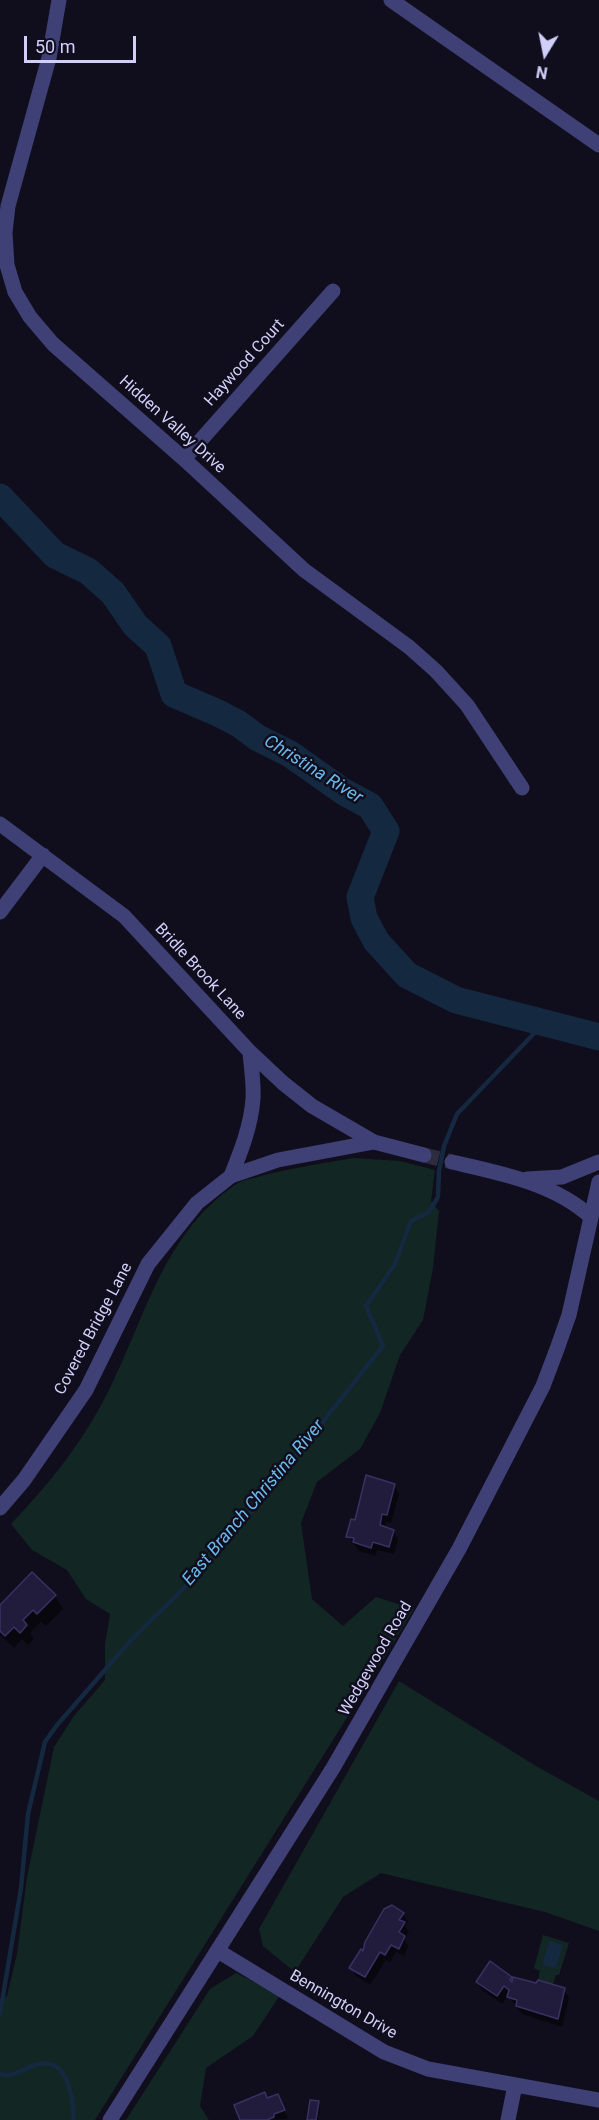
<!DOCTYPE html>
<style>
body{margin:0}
#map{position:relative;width:599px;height:2120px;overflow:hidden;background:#100e1c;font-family:Roboto,sans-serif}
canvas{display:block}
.north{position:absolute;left:515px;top:24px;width:60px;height:60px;-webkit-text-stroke:4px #100e1c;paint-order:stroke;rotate:190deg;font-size:16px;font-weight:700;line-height:24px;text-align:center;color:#d1cff9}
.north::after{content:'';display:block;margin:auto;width:21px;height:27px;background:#d1cff9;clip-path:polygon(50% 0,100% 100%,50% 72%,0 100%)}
.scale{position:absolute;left:24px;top:36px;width:112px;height:27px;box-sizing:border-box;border:3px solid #d1cff9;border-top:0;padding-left:8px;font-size:18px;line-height:21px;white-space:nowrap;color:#d1cff9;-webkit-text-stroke:4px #100e1c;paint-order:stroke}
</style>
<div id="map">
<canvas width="599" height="2120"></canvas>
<div class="north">N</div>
<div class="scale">50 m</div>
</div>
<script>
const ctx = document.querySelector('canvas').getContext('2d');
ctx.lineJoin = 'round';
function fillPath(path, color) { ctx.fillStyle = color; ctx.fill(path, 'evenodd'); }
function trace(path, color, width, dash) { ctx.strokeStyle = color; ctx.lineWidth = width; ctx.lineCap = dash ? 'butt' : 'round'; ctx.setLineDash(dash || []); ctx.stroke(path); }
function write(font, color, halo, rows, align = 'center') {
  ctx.font = font + ' Roboto,sans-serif'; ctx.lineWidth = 5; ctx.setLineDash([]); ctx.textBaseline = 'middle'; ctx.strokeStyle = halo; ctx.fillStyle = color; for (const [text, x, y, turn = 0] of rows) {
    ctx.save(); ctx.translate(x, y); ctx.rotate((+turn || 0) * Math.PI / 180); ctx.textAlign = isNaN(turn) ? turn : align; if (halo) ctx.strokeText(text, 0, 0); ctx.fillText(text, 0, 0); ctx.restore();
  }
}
const green = new Path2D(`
 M354,1158L400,1161L435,1170L431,1201L439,1211L433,1268L423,1320L400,1355L380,1413L360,1449L317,1482L301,1523L312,1599L343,1626L376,1597L414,1609L378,1668L95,2120H0V2000L7,1996L17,1954L27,1877L54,1747L74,1716L105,1680V1644L110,1614L86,1599L67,1570L32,1550L11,1524C45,1488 75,1452 99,1409C143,1331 158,1235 238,1183C245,1179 256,1178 264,1175C294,1168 323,1163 354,1158Z
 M399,1681L536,1766L599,1801V1931L545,1912L381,1873L343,1897L295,1972L263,1946L259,1929Z
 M543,1935L569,1943L559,1975H556L553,1984L538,1980L540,1971L534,1968Z
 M236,1973L280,1995L253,2036L206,2068L200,2106L209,2120H126L210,1989Z`);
const water = new Path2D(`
 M549,1941L563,1945L556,1968L542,1965Z`);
const shadow = new Path2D(`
 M394,1485L399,1494L391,1523L386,1522L385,1529L393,1531L398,1539L394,1554L377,1550L376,1556L359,1551L348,1536L356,1521Z
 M55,1596L63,1609L46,1626L41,1622L30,1633L34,1639L28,1645L22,1639L14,1648L0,1635V1607Z
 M403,1914L408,1922L405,1926L409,1932L404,1939L408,1946L404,1956L396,1952L390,1962L386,1960L370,1985L356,1976L351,1968Z
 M510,1978L513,1982L564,1989L569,1998L562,2027L522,2014L508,1996L502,2004L482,1990L477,1982Z
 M278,2096L288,2119L242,2120L268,2099Z
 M318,2103L320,2107L318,2120H308Z`);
const stream = new Path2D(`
 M0,2014L21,1888L28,1814L45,1742L57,1725L132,1639L199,1573L251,1512L383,1346L366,1306L395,1264L411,1221L429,1212L438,1197L439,1171L444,1146L457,1114L545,1022
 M0,2074C14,2078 22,2069 35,2065C68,2054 73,2098 74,2120`);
const river = new Path2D(`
 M0,497L55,555L88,571L113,593L135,625L158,646L174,694L218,713L239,724L258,738L290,754L344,792L370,806L386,831L360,897L364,918L376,941L407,975L456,1000L599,1037`);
const building = new Path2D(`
 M366,1475L395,1484L387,1515L382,1514L380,1525L394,1530L389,1547L373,1542L371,1548L353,1542L354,1538L346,1537L351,1519L355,1520Z
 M32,1572L56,1595L37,1614L33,1610L23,1620L27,1625L20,1633L14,1627L5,1636L0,1631V1605Z
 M392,1905L404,1913L399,1920L405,1922L399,1932L405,1936L399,1949L391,1945L385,1955L380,1952L365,1977L349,1968L361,1949L363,1951L365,1942L384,1909Z
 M490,1961L512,1977L510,1980L512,1982L513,1977L536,1983L538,1980L565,1988L558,2019L516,2006L517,2000L507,1997L509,1990L504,1986L497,1996L476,1982Z
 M265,2092L267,2098L278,2094L285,2110L274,2114V2117L267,2120H240L234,2105Z
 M310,2100L319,2101L316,2120H307Z`);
const minorTunnel = new Path2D(`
 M424,1155L452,1162`);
const minor = new Path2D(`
 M59,0L49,58L8,206L5,233L7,265L15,292L30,317L53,344L184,459L304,570L409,647L436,671L467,705L522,788
 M391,0L599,145
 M184,459L333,291
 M0,824L124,916L250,1052L283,1083L312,1106L374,1142
 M0,912L43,855
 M452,1162C500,1173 554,1183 591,1217
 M231,1176C241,1151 251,1126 253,1099C254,1083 251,1067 250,1052
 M527,1179L562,1177L599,1162
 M0,1508L24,1480L86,1390L148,1264L197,1203L231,1176L278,1160L374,1142L424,1155
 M218,1951L384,2052L428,2069L599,2100
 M110,2120L333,1768L459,1549L543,1386L557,1349L569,1315L599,1182
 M508,2120L515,2085`);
const streetNames = [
 ["Haywood Court",245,363,-48],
 ["Hidden Valley Drive",172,425,42],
 ["Bridle Brook Lane",200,972,47],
 ["Covered Bridge Lane",94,1329,-62],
 ["Wedgewood Road",376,1659,-60],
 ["Bennington Drive",343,2005,30]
];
const waterNames = [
 ["Christina River",313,770,32],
 ["East Branch Christina River",254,1503,-50]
];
fillPath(green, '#122624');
fillPath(water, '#142840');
fillPath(shadow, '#0007');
trace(stream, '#142840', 4.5);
trace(river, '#142840', 27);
fillPath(building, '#211c3b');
trace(building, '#383164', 1.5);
trace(minorTunnel, '#2d2b3d', 15, [15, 8]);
trace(minor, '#3e4076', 15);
write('16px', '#d1cff9', '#100e1c', streetNames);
write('italic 18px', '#6ab9ed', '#100e1c', waterNames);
</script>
